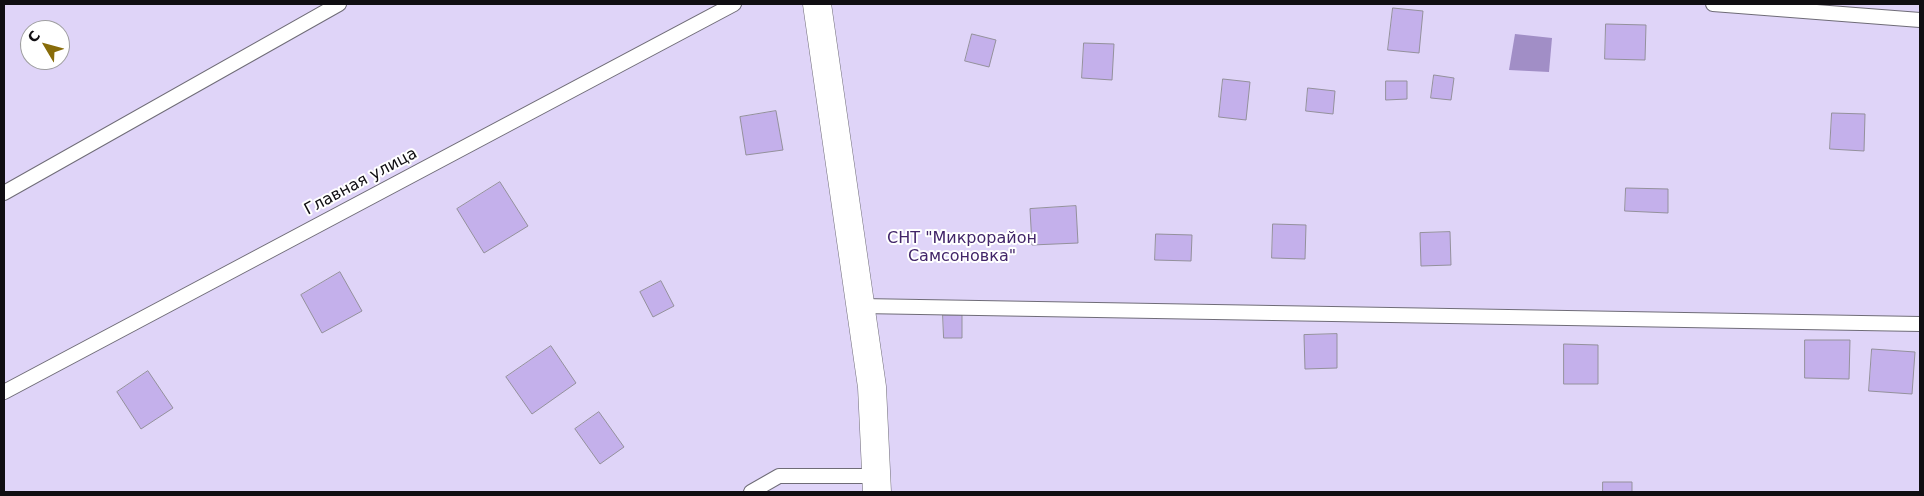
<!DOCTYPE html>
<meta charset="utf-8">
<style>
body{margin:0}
#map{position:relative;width:1924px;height:496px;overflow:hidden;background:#f7f3fe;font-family:"DejaVu Sans",sans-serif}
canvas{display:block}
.frame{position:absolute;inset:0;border:5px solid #100e12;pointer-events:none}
.north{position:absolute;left:20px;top:20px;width:50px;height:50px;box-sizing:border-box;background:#fff;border:1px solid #9f9fa0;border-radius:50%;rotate:307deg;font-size:14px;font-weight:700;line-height:20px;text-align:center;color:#100e12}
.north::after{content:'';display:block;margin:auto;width:18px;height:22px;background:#886c0a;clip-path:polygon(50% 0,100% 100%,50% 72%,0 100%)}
</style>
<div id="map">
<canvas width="1924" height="496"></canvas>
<div class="frame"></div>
<div class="north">С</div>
</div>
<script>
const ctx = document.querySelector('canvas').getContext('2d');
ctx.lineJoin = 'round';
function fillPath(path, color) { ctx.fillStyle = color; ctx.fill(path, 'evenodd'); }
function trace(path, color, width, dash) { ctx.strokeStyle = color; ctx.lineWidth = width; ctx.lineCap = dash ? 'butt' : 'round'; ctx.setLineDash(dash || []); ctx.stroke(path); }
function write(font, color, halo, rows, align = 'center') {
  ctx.font = font + ' "DejaVu Sans",sans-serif'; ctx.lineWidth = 4; ctx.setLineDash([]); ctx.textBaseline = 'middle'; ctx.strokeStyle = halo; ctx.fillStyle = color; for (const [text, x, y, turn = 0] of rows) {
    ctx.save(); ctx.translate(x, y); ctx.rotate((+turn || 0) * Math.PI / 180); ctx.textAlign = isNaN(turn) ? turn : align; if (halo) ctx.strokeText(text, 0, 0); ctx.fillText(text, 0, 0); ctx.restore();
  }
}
const green = new Path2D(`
 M4,4H1920V492H4ZM30,30H60V60H30Z`);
const water = new Path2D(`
 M1515,34L1552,38L1549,72L1509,70Z`);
const building = new Path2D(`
 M1393,8L1423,11L1419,53L1388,50Z
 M1606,24L1646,25L1645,60L1605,59Z
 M972,34L996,40L989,67L965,61Z
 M1084,43L1114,44L1112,80L1082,78Z
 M1434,75L1454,78L1451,100L1431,98Z
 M1223,79L1250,82L1246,120L1219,117Z
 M1386,81H1407V99L1386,100Z
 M1308,88L1335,91L1333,114L1306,111Z
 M776,111L783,150L746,155L740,117Z
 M1832,113L1865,114L1864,151L1830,149Z
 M500,182L528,226L484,253L457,209Z
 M1626,188L1668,189V213L1625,211Z
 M1076,206L1078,243L1032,245L1030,209Z
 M1273,224L1306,225L1305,259L1272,258Z
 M1450,232L1451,265L1421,266L1420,233Z
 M1156,234L1192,235L1191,261L1155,260Z
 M340,272L362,311L322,333L301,295Z
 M661,281L674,306L653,317L640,292Z
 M943,315H962V338H944Z
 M1337,334V368L1305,369L1304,335Z
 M1805,340H1850L1849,379L1805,378Z
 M1564,344L1598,345V384H1564Z
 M551,346L576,383L532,414L506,377Z
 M1872,349L1915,352L1912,394L1869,391Z
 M148,371L173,408L141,429L117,392Z
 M599,412L624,447L600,464L575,429Z
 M1603,482H1632V492H1603Z`);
const lane = new Path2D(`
 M1713,4L1920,20
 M4,193L339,4
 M861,306L1920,324
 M4,392L734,4
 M751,492L779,476H878`);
const street = new Path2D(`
 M817,4L872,387L877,492`);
const streetNames = [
 ["Главная улица",361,182,-28]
];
const parkNames = [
 ["СНТ \"Микрорайон",962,239],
 ["Самсоновка\"",962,257]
];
fillPath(green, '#dfd4f8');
fillPath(water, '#a18ec6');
fillPath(building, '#c4b0eb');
trace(building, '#94919c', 1);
trace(lane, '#6f6c77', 16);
trace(street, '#6f6c77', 29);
trace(lane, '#fff', 14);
trace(street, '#fff', 28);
write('16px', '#100e12', '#fff', streetNames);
write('16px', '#422569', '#fff', parkNames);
</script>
